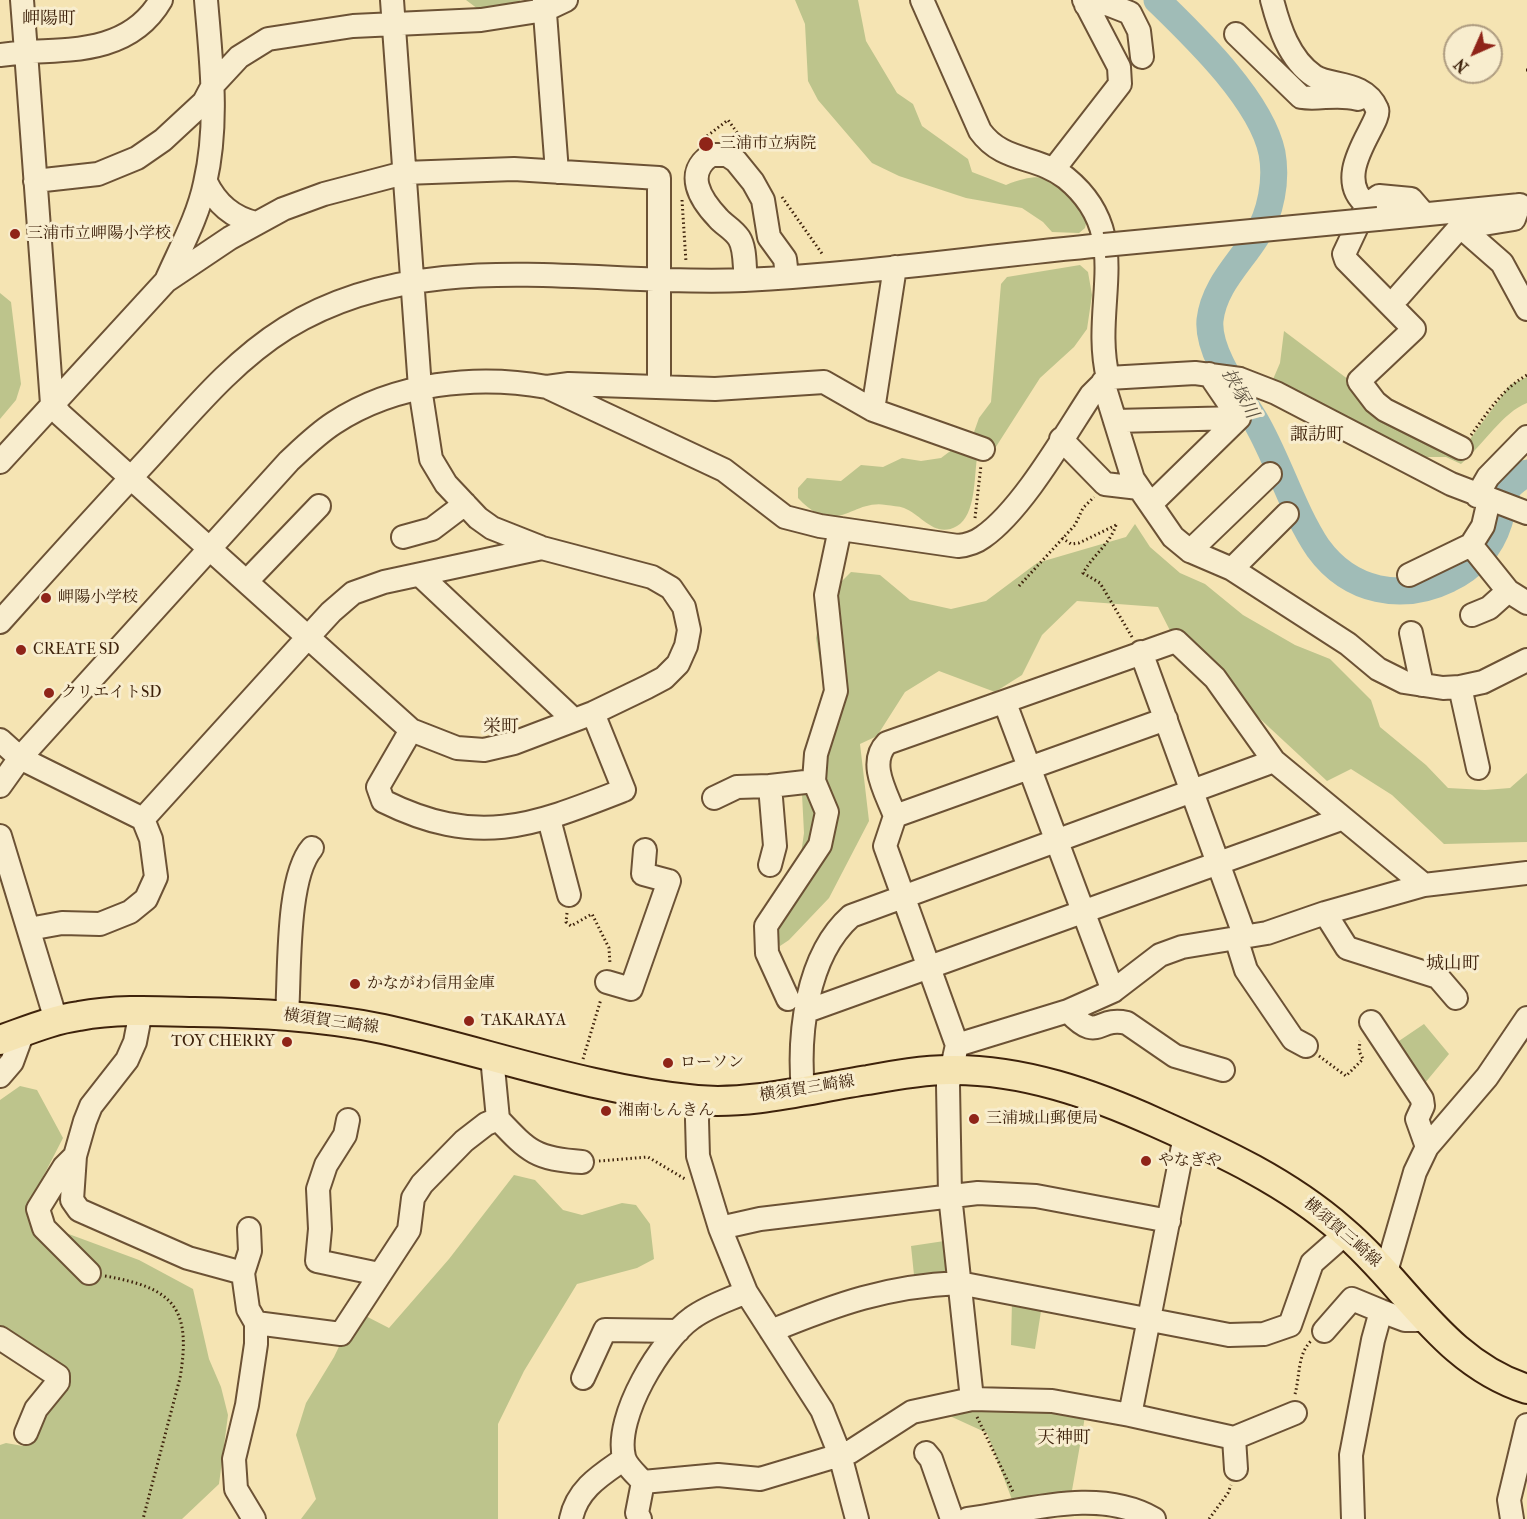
<!DOCTYPE html>
<meta charset="utf-8">
<style>
body{margin:0}
#map{position:relative;width:1527px;height:1519px;overflow:hidden;background:#f5e4b3;font-family:"IM FELL French Canon",serif}
canvas{display:block}
.north{position:absolute;left:1443px;top:24px;width:60px;height:60px;box-sizing:border-box;background:#f8edce;border:2px solid #ae9c80;border-radius:50%;rotate:225deg;font-size:16px;font-weight:700;line-height:24px;text-align:center;color:#3e220b}
.north::after{content:'';display:block;margin:auto;width:21px;height:27px;background:#8f2418;clip-path:polygon(50% 0,100% 100%,50% 72%,0 100%)}
</style>
<div id="map">
<canvas width="1527" height="1519"></canvas>
<div class="north">N</div>
</div>
<script>
const ctx = document.querySelector('canvas').getContext('2d');
ctx.lineJoin = 'round';
function fillPath(path, color) { ctx.fillStyle = color; ctx.fill(path, 'evenodd'); }
function trace(path, color, width, dash) { ctx.strokeStyle = color; ctx.lineWidth = width; ctx.lineCap = dash ? 'butt' : 'round'; ctx.setLineDash(dash || []); ctx.stroke(path); }
function write(font, color, halo, rows, align = 'center') {
  ctx.font = font + ' "IM FELL French Canon","Noto Serif JP",serif'; ctx.lineWidth = 6; ctx.setLineDash([]); ctx.textBaseline = 'middle'; ctx.strokeStyle = halo; ctx.fillStyle = color; for (const [text, x, y, turn = 0] of rows) {
    ctx.save(); ctx.translate(x, y); ctx.rotate((+turn || 0) * Math.PI / 180); ctx.textAlign = isNaN(turn) ? turn : align; if (halo) ctx.strokeText(text, 0, 0); ctx.fillText(text, 0, 0); ctx.restore();
  }
}
const green = new Path2D(`
 M466,0H520L518,6L478,9Z
 M795,0H858L866,41L897,93L913,104L922,126L968,159L972,172L1006,185C1050,167 1062,182 1088,216L1085,228L1079,233L1052,232L1043,222L1022,208L966,198L899,176L872,163L818,100L808,81L805,24Z
 M1080,265L1088,272L1092,295L1087,329L1074,347L1040,378L992,453L974,432L979,418L991,402L1001,284L1007,277Z
 M0,293L11,302L21,384L16,400L0,419Z
 M1284,331L1353,383L1462,450L1510,385L1527,377V403C1503,412 1483,445 1461,464L1446,457H1414L1271,384L1280,363Z
 M953,449L977,458C974,477 976,515 957,526C935,539 922,515 904,508C899,506 892,506 886,505C851,499 837,539 798,498V488L807,478L841,481L861,465L883,467L902,458L921,461L941,458Z
 M1135,524L1150,547L1180,573L1205,584L1243,615L1295,645L1330,659L1371,700L1380,727L1426,765L1448,788L1485,790L1510,788L1527,773V842L1444,844L1392,795L1351,769L1327,781L1257,716L1185,660L1158,607L1077,601L1042,635L1022,675L995,692L939,671L905,692L877,736L860,744L869,821L829,898L789,940L780,946L767,913L801,854L804,833L802,794L807,762L826,698L816,638L823,600L851,572L880,575L910,600L951,609L986,601L1037,563L1126,537Z
 M1424,1024L1449,1054L1420,1089L1393,1045Z
 M20,1086L37,1090L63,1138L29,1204L66,1233L139,1260L193,1289L209,1359L221,1387L228,1415L219,1484L182,1519H0V1445L6,1443L23,1446L69,1381L10,1333L0,1329V1100Z
 M514,1175L535,1180L563,1210L582,1215L622,1203L636,1205L650,1224L654,1259L637,1268L577,1284L524,1371L498,1424V1519H301L316,1499L296,1435L306,1403L334,1357L356,1311L389,1328L449,1259Z
 M951,1240L952,1275H914L911,1246Z
 M1012,1300L1042,1305L1035,1349L1011,1345Z
 M944,1409L1086,1411L1071,1496L1014,1505L987,1433L952,1417Z`);
const river = new Path2D(`
 M1157,0C1195,37 1261,100 1272,153C1277,180 1271,213 1256,237C1239,264 1214,286 1210,320C1207,352 1239,394 1255,420C1278,459 1293,511 1318,548C1350,592 1402,602 1449,579C1473,568 1491,548 1499,522C1502,512 1502,501 1507,491C1510,483 1520,478 1527,473`);
const path = new Path2D(`
 M1526,70H1527
 M707,136L728,120L744,142
 M782,197L823,255
 M682,200L686,262
 M1471,435C1488,412 1502,389 1527,375
 M975,518L981,465
 M1116,525C1110,544 1094,554 1083,573L1100,583L1132,637
 M1062,538L1071,544L1079,543L1116,525
 M1019,586L1075,525L1083,508L1094,497
 M567,913L566,922L571,926L592,914L609,948L610,964
 M1319,1056L1346,1076L1363,1059L1359,1051L1360,1041
 M583,1059L601,999
 M599,1161L648,1157L685,1179
 M105,1276C173,1288 192,1307 180,1378L143,1519
 M1295,1394C1300,1377 1297,1355 1311,1341
 M977,1417L1013,1492
 M1209,1519L1228,1493L1231,1485`);
const minor = new Path2D(`
 M22,0L26,52C78,50 132,50 161,0
 M392,0L420,388L431,459L446,484L478,518L492,528L540,547
 M544,0L557,172
 M922,0L980,131C1003,163 1037,155 1066,178C1136,235 1090,304 1108,378
 M1272,0C1279,27 1289,59 1314,76C1330,87 1365,80 1377,109C1383,122 1329,175 1367,205
 M1086,5L1107,4L1130,13L1139,31L1142,57
 M1236,34L1301,97C1320,100 1337,93 1358,99
 M0,55L26,52L52,404L61,415L411,730L457,748L484,750L514,743L593,713L647,687L664,678L678,664L686,646L689,630L684,607L671,588L652,577L542,548L384,582L353,593L331,612L309,636L143,819L20,758L0,740
 M1054,169L1120,84L1119,67L1084,0
 M35,181L98,174L137,158L163,140L204,102L213,85L239,57L268,39L353,26L481,20L545,10L566,0
 M206,182C216,203 233,218 256,223
 M1423,213L1411,199L1379,196L1367,205L1344,254L1346,260L1414,329L1359,381L1375,402L1385,410L1461,448
 M1378,219L1520,205
 M1462,228L1502,263L1527,309
 M746,280C744,267 746,249 739,238C733,229 724,225 718,218C700,199 684,173 711,155H727L736,161L753,182L763,200L769,237L785,259L787,276
 M166,281C180,249 198,217 205,183C219,123 211,60 206,0
 M1399,296L1459,228L1514,219L1519,205
 M1103,382L1133,479L1173,537L1190,551L1232,569L1348,644L1378,669L1404,682L1443,688L1460,687L1483,682L1527,660
 M547,387L569,384L715,389L824,382L873,410L895,267
 M873,410L983,449
 M1115,421L1239,418L1209,374
 M1061,439L1105,484L1139,488
 M0,462L166,281L230,238L283,209L324,194L404,173L514,169L659,178V386
 M1477,496L1488,477L1527,437
 M1152,503L1239,418
 M403,537L432,529L465,504
 M1471,545L1508,591L1527,603
 M1190,551L1270,474
 M1232,569L1287,514
 M420,575L573,719
 M1409,575L1471,545L1483,526L1489,500
 M247,581L319,506
 M1472,615L1489,608L1508,591
 M0,622C50,566 100,511 151,456C193,410 233,361 286,328C424,243 591,287 744,280C864,274 984,256 1104,245
 M1411,633L1422,685
 M1141,652L1245,937
 M1460,687L1478,768
 M1005,703L1113,991
 M411,730L378,787L383,801C478,848 532,826 624,790L593,713
 M0,786L20,758L289,461C303,448 317,434 334,423C395,383 476,374 547,387L724,470L785,517L820,526L958,546C968,545 975,543 983,537C1022,510 1064,436 1091,395L1108,378L1195,373L1240,379L1276,393L1451,484L1527,513
 M714,798L737,787L770,786
 M895,816C887,794 867,763 887,743L1176,641L1215,678L1274,761L1424,885
 M549,819L569,895
 M0,836L56,1020
 M770,865L775,846L770,786L814,781
 M1325,913L1347,948L1438,977L1456,998
 M29,929L62,923L100,924L130,912L146,899L156,877L151,839L143,819
 M1236,938L1246,970L1293,1039L1306,1046
 M607,982L631,989L669,881L643,874L645,850
 M788,999L767,953L766,926L820,845L827,812L814,781L816,754L836,691L826,595L840,529
 M141,1011L135,1042L127,1060L91,1106L85,1121L75,1156L72,1200L79,1210L188,1258L243,1273L250,1251L249,1229
 M807,1011L1341,819
 M1068,1011C1099,1044 1096,1016 1127,1023L1175,1056L1223,1070
 M287,1015C290,973 286,878 312,848
 M1371,1022L1422,1099L1423,1106L1417,1119L1427,1147
 M957,1045L1068,1011L1113,991L1160,955L1182,947L1267,933L1325,913L1424,885L1527,873
 M0,1076L12,1062L23,1032
 M803,1091C798,1035 806,956 851,916L1274,761
 M699,1100L697,1120L698,1156L720,1228L746,1292L822,1410L840,1455L857,1519
 M498,1119C529,1152 536,1159 582,1162
 M348,1120L345,1135L326,1165L318,1189L320,1229L317,1261L379,1274
 M75,1156L64,1167L38,1209L44,1228L89,1273
 M720,1228L760,1219L978,1193L1036,1196L1169,1221
 M1386,1272L1415,1172L1427,1147L1487,1077L1527,1018
 M243,1273L248,1309L256,1323L341,1334L409,1230L413,1198L422,1184L464,1141L486,1124L498,1119L492,1057
 M771,1331C837,1304 887,1286 959,1283L1229,1335L1264,1334L1290,1325L1312,1263L1346,1233
 M1324,1331L1352,1299L1381,1311
 M0,1338L58,1376V1382L36,1409L26,1433
 M583,1378L605,1330L678,1331
 M972,1399L950,1195L948,1085L957,1045L885,846L895,816L1166,719
 M1130,1415L1234,1438L1295,1413
 M1234,1438L1236,1469
 M926,1453L931,1459L952,1519
 M643,1482L718,1475L760,1479L850,1452L912,1412L972,1399L1052,1401L1130,1415L1185,1136
 M254,1519L236,1489L234,1459L247,1405L256,1344V1323
 M571,1519C577,1489 601,1475 624,1459
 M640,1519L637,1513L643,1482C637,1475 626,1466 624,1457C614,1417 661,1340 692,1318C708,1306 728,1300 746,1292
 M968,1519C1027,1511 1098,1487 1154,1519
 M1353,1519L1351,1455L1373,1340L1381,1311L1405,1320H1428
 M1512,1519L1509,1500L1527,1425`);
const major = new Path2D(`
 M0,1040C26,1031 51,1020 79,1016C117,1009 155,1011 194,1012C257,1013 321,1016 383,1029C487,1052 590,1090 697,1100C753,1105 813,1088 868,1080C895,1075 923,1070 950,1070C1022,1069 1093,1094 1157,1123C1222,1152 1287,1182 1342,1230C1406,1284 1443,1362 1527,1389`);
const minorBridge = new Path2D(`
 M1104,245L1378,219`);
const markers = [
 [706,144,8,"#8f2418"],
 [15,234,6,"#8f2418"],
 [46,598,6,"#8f2418"],
 [21,650,6,"#8f2418"],
 [49,693,6,"#8f2418"],
 [355,984,6,"#8f2418"],
 [469,1021,6,"#8f2418"],
 [287,1042,6,"#8f2418"],
 [668,1063,6,"#8f2418"],
 [606,1111,6,"#8f2418"],
 [974,1119,6,"#8f2418"],
 [1146,1161,6,"#8f2418"]
];
const poiNames = [
 ["三浦市立病院",720,144],
 ["三浦市立岬陽小学校",27,234],
 ["岬陽小学校",58,598],
 ["CREATE SD",33,650],
 ["クリエイトSD",61,693],
 ["かながわ信用金庫",367,984],
 ["TAKARAYA",481,1021],
 ["TOY CHERRY",275,1042,"right"],
 ["ローソン",680,1063],
 ["湘南しんきん",618,1111],
 ["三浦城山郵便局",986,1119],
 ["やなぎや",1158,1161]
];
const streetNames = [
 ["横須賀三崎線",331,1022,8],
 ["横須賀三崎線",807,1089,-9],
 ["横須賀三崎線",1342,1233,41]
];
const neighbourhoodNames = [
 ["岬陽町",49,20],
 ["諏訪町",1317,436],
 ["栄町",501,728],
 ["城山町",1453,965],
 ["天神町",1064,1439]
];
const waterNames = [
 ["挟塚川",1239,394,60]
];
fillPath(green, '#bdc48c');
trace(river, '#a0bcb7', 27);
trace(minor, '#6c5235', 26);
trace(major, '#3e220b', 32);
trace(path, '#3e220b', 3, [1.5, 3]);
trace(minor, '#f8edce', 22);
trace(major, '#f5e4b3', 28);
trace(minorBridge, '#6c5235', 26, []);
trace(minorBridge, '#f8edce', 22);
for (const [x, y, r, color] of markers) { const dot = new Path2D(); dot.arc(x, y, r, 0, 2 * Math.PI); ctx.fillStyle = color; ctx.fill(dot); trace(dot, '#f8edce', 2); }
write('16px', '#3e220b', '#f8edce', poiNames, 'left');
write('16px', '#3e220b', '#f8edce', streetNames);
write('18px', '#3e220b', '#f8edce', neighbourhoodNames);
write('italic 18px', '#5b503f', '#f8edce', waterNames);
</script>
